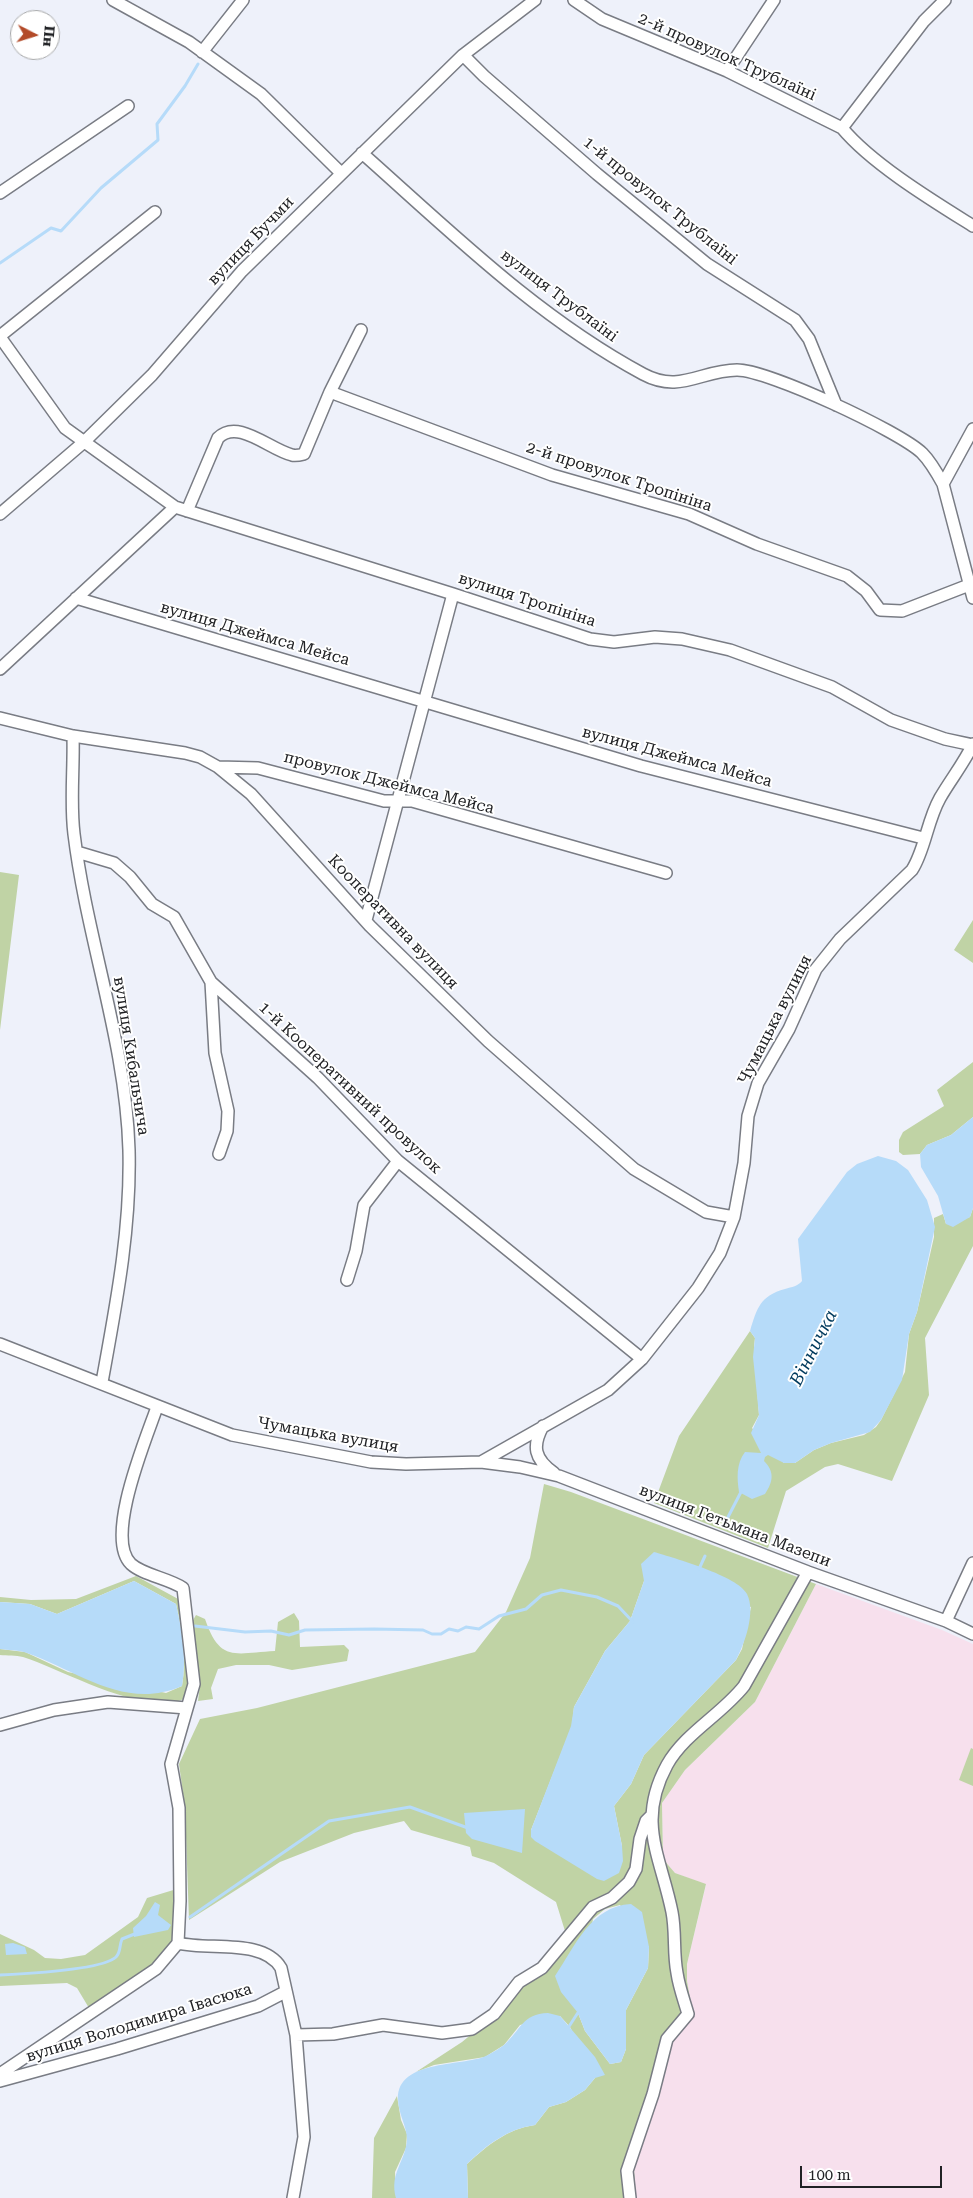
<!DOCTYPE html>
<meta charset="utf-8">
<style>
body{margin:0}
#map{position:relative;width:973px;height:2198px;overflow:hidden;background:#eef1fa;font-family:"Roboto Serif",serif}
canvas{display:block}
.north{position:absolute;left:10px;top:10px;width:50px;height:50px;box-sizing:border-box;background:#fff;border:1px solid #a6a7a8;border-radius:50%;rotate:95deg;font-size:14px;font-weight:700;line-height:20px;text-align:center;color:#212225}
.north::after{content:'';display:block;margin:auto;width:18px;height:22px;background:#b34b29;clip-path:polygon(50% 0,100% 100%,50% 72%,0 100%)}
.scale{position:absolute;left:800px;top:2166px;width:142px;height:22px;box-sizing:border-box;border:2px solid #212225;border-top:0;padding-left:6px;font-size:15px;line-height:18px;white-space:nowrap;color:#212225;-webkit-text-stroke:4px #fff;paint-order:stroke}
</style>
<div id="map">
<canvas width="973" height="2198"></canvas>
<div class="north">Пн</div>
<div class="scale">100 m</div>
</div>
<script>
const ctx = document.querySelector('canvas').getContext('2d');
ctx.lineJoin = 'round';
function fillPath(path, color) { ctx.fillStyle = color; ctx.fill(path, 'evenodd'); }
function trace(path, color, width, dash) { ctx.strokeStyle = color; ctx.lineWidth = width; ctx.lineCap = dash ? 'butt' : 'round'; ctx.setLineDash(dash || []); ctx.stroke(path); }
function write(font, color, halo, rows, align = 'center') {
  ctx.font = font + ' "Roboto Serif",serif'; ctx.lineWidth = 4; ctx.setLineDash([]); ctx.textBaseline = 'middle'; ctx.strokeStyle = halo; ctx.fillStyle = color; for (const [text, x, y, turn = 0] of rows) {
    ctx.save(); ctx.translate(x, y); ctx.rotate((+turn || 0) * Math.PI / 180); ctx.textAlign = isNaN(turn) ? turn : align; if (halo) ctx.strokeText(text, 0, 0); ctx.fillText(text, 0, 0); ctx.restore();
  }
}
const industrial = new Path2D(`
 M816,1584L942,1630L973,1644V2198H636L634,2170L671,2041L693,2015L687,1981V1964L706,1885L675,1873L663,1859L662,1803L685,1770L755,1702Z`);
const green = new Path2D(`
 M0,872L19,875L0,1030Z
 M973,920V963L954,950Z
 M973,1062V1117L951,1135L927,1145L920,1154L903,1155L899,1152V1140L903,1132L944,1106L937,1090Z
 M973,1208V1246L925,1338L929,1395L892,1481L838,1464L825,1467L786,1491L768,1548L654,1503L679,1436L750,1331L755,1338L754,1347L759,1415L752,1428L784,1463H795L814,1450L831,1443L864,1435L876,1427L881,1420L905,1372L909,1334L917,1312L934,1237V1218L943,1214L946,1224L970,1217Z
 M544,1484L571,1492L816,1584L755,1702L685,1770L662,1803L663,1859L675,1873L706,1884L687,1964V1981L693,2015L671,2041L634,2170L636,2198H468L467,2164C488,2145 507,2129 535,2125L549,2107L566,2102L585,2090L595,2078L570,2027L560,2016L520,2025L504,2045L485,2057L434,2065L416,2072L462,2042L495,2015L521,1985L569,1944L556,1902L494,1863L472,1856L470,1847L411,1830L404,1821L354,1833L280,1862L189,1920L185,1808L179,1764L200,1719L257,1708L475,1652L506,1612L530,1558ZM644,1581L751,1607L742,1649L736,1660L644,1755L631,1784L614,1806L622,1846L531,1830L572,1726L574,1707L605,1651L630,1621ZM620,1905L649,1947L648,1968L626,2010V2049L621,2062L610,2064L585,2031L578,2013L593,1919L605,1909Z
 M136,1576L180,1600L189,1683L186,1698C145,1718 64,1670 23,1657C16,1655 7,1656 0,1655V1649L25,1652L68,1672L166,1693L182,1686C187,1658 182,1631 176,1604L134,1581L57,1614L30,1604L0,1602V1597L31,1600L76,1599Z
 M294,1613L299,1621L300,1647L344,1645L349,1650L347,1661L292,1670L269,1665H236L218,1669L211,1688L213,1699L198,1701L200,1685L192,1622L196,1615L205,1619C220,1663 235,1653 275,1651L278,1622Z
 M971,1748L973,1749V1786L959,1780Z
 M180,1888L173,1949L92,2013L77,1988L67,1983L0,1986V1934L34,1950L45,1958L61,1959L85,1955L138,1917L147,1898Z
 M397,2096L401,2120L407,2134L406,2148L395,2172L396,2198H372L374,2138Z`);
const water = new Path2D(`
 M973,1117V1208L970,1217L953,1227L946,1224L938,1196L921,1167L920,1154L927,1145L951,1135Z
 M878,1156L896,1161L908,1170L927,1200L935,1227L917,1312L909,1334L902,1380L881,1420L870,1432L831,1443L814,1450L795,1463H784L768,1455L765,1457L764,1461C775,1472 773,1482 765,1494L752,1499L739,1492C737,1478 736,1464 745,1452L761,1453L751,1433L759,1415L753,1357L755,1338L750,1331C757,1308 760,1296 785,1289C792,1287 798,1286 802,1281L798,1239L847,1172L857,1164Z
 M654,1552C674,1558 738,1576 747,1594C756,1612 745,1643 736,1660L644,1755L631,1784L614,1806L622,1846L623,1861L619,1873L604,1881L597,1879L535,1841L531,1837V1830L571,1726L574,1707L605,1651L630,1621L644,1581L641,1564Z
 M134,1581L176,1604C182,1631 187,1658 182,1686C125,1711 78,1671 27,1653C19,1650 8,1650 0,1649V1602L30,1604L57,1614Z
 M525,1809L522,1853L472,1839L466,1833L464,1813Z
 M155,1902L160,1905L158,1915L171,1925L168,1930L134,1937L133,1928L146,1916Z
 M631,1904L642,1912L649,1947L648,1968L626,2010V2049L621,2062L610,2064L585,2031L578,2013L561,1992L555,1976C575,1946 591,1906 631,1904Z
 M13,1943L25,1947L27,1954L6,1955L5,1944Z
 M548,2013L560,2016L595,2057L605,2075L595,2078L585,2090L566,2102L549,2107L535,2125C507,2129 487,2145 467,2164L468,2198H396C389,2173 406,2161 407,2139C407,2127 398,2113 398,2099C397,2058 467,2067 488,2055C493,2052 499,2049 504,2045C521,2030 522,2014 548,2013Z`);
const stream = new Path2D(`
 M0,263L51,228L61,231L101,188L158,140L157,124L185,86L198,64
 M727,1519L742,1490
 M699,1569L705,1556
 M195,1626L245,1632L271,1631L289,1635L305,1630L374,1629L423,1630L432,1634H441L449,1629L458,1631L466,1627L479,1629L499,1616L526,1609L542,1595L561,1590L597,1597L618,1606L633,1622
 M190,1917L329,1821L410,1807L468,1828
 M0,1975C21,1974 102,1970 116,1957C121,1952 119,1946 122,1939L137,1933
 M568,2028L579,2011`);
const minor = new Path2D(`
 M113,0L189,42L261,94L341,173
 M574,0L602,19L727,71L842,128C872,164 933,201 973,226
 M202,52L243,0
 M463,55L484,76L597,174L707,264L795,320L809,339L836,405
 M727,71L774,0
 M842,128L924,21L945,0
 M362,153C451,232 537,317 643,374C680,394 701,370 737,370C768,370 899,431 922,453C931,462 937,473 943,484
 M0,193L128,106
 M0,336L155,212
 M0,337L65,428L175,507L453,594L590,639L614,642L655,637L682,639L730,650L832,687L891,720L945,739L973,745
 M330,392L552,475L689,514L757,544L847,576L866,591L880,610L902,611L969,585
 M973,429L943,484L973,598
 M187,511L218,438C238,418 270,450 292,455C295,456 300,455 304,454L330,392L361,330
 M0,514L84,442L152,375L242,271L463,55L535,0
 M76,598L641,766L923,838
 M0,669L175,507
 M0,718L73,736L185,753L200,757L218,767L251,794L370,926L488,1041L634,1169L706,1212L734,1217
 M73,736C74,768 70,802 74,834C87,940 126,1043 129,1150C131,1229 116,1305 102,1382
 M218,767L258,768L384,801H412L666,873
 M77,852L114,863L130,877L152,904L174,917L211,982L318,1078L398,1161L642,1359
 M366,920L453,594
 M211,982L215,1053L228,1111L227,1131L219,1154
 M347,1280L356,1251L364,1205L398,1161
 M0,1344L232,1435L371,1462L406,1464L481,1462L608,1390L642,1359L698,1288L720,1253L734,1217L744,1163L748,1116L758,1083L789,1029L816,969L840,939L912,870C925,850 927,821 940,798C951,779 964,763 973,744
 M543,1426C532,1446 534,1459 554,1473
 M481,1462L520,1467L559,1476L808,1572L946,1621L973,1634
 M946,1621L973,1563
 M0,1725L54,1710L108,1702L187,1708
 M178,1943C209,1951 263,1938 281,1968L296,2035L304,2137L293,2198
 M296,2035L333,2034L383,2025L442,2033L472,2029L494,2014L519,1982L542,1968L593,1907L612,1898L629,1882L636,1869L640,1839L646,1821L652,1815
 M0,2074L156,1969L178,1943L180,1901L179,1808L171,1764L194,1684L183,1588C168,1578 143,1575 131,1564C104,1538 146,1439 157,1407
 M0,2081L117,2049L258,2006L285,1992
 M630,2198L627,2171L653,2094L667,2039L688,2014C684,2000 679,1987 677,1973C673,1953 676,1932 672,1912C661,1857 636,1822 667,1765C685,1733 721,1715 744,1686L808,1572`);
const streetNames = [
 ["2-й провулок Трублаїні",727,57,24],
 ["1-й провулок Трублаїні",660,201,39],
 ["вулиця Бучми",251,241,-46],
 ["вулиця Трублаїні",559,296,37],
 ["2-й провулок Тропініна",619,477,18],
 ["вулиця Тропініна",527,600,18],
 ["вулиця Джеймса Мейса",255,634,16],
 ["вулиця Джеймса Мейса",677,757,15],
 ["провулок Джеймса Мейса",389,783,14],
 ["Кооперативна вулиця",393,922,46],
 ["Чумацька вулиця",775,1020,-63],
 ["вулиця Кибальчича",131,1056,81],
 ["1-й Кооперативний провулок",350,1088,43],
 ["Чумацька вулиця",328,1435,10],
 ["вулиця Гетьмана Мазепи",735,1526,21],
 ["вулиця Володимира Івасюка",139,2023,-17]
];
const waterNames = [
 ["Вінничка",814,1348,-63]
];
fillPath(industrial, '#f7e0ed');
fillPath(green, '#c0d3a5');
fillPath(water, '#b6dbf9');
trace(stream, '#b6dbf9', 3);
trace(minor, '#797c84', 14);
trace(minor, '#fff', 11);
write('16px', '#212225', '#fff', streetNames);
write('italic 18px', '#003a5d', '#fff', waterNames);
</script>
